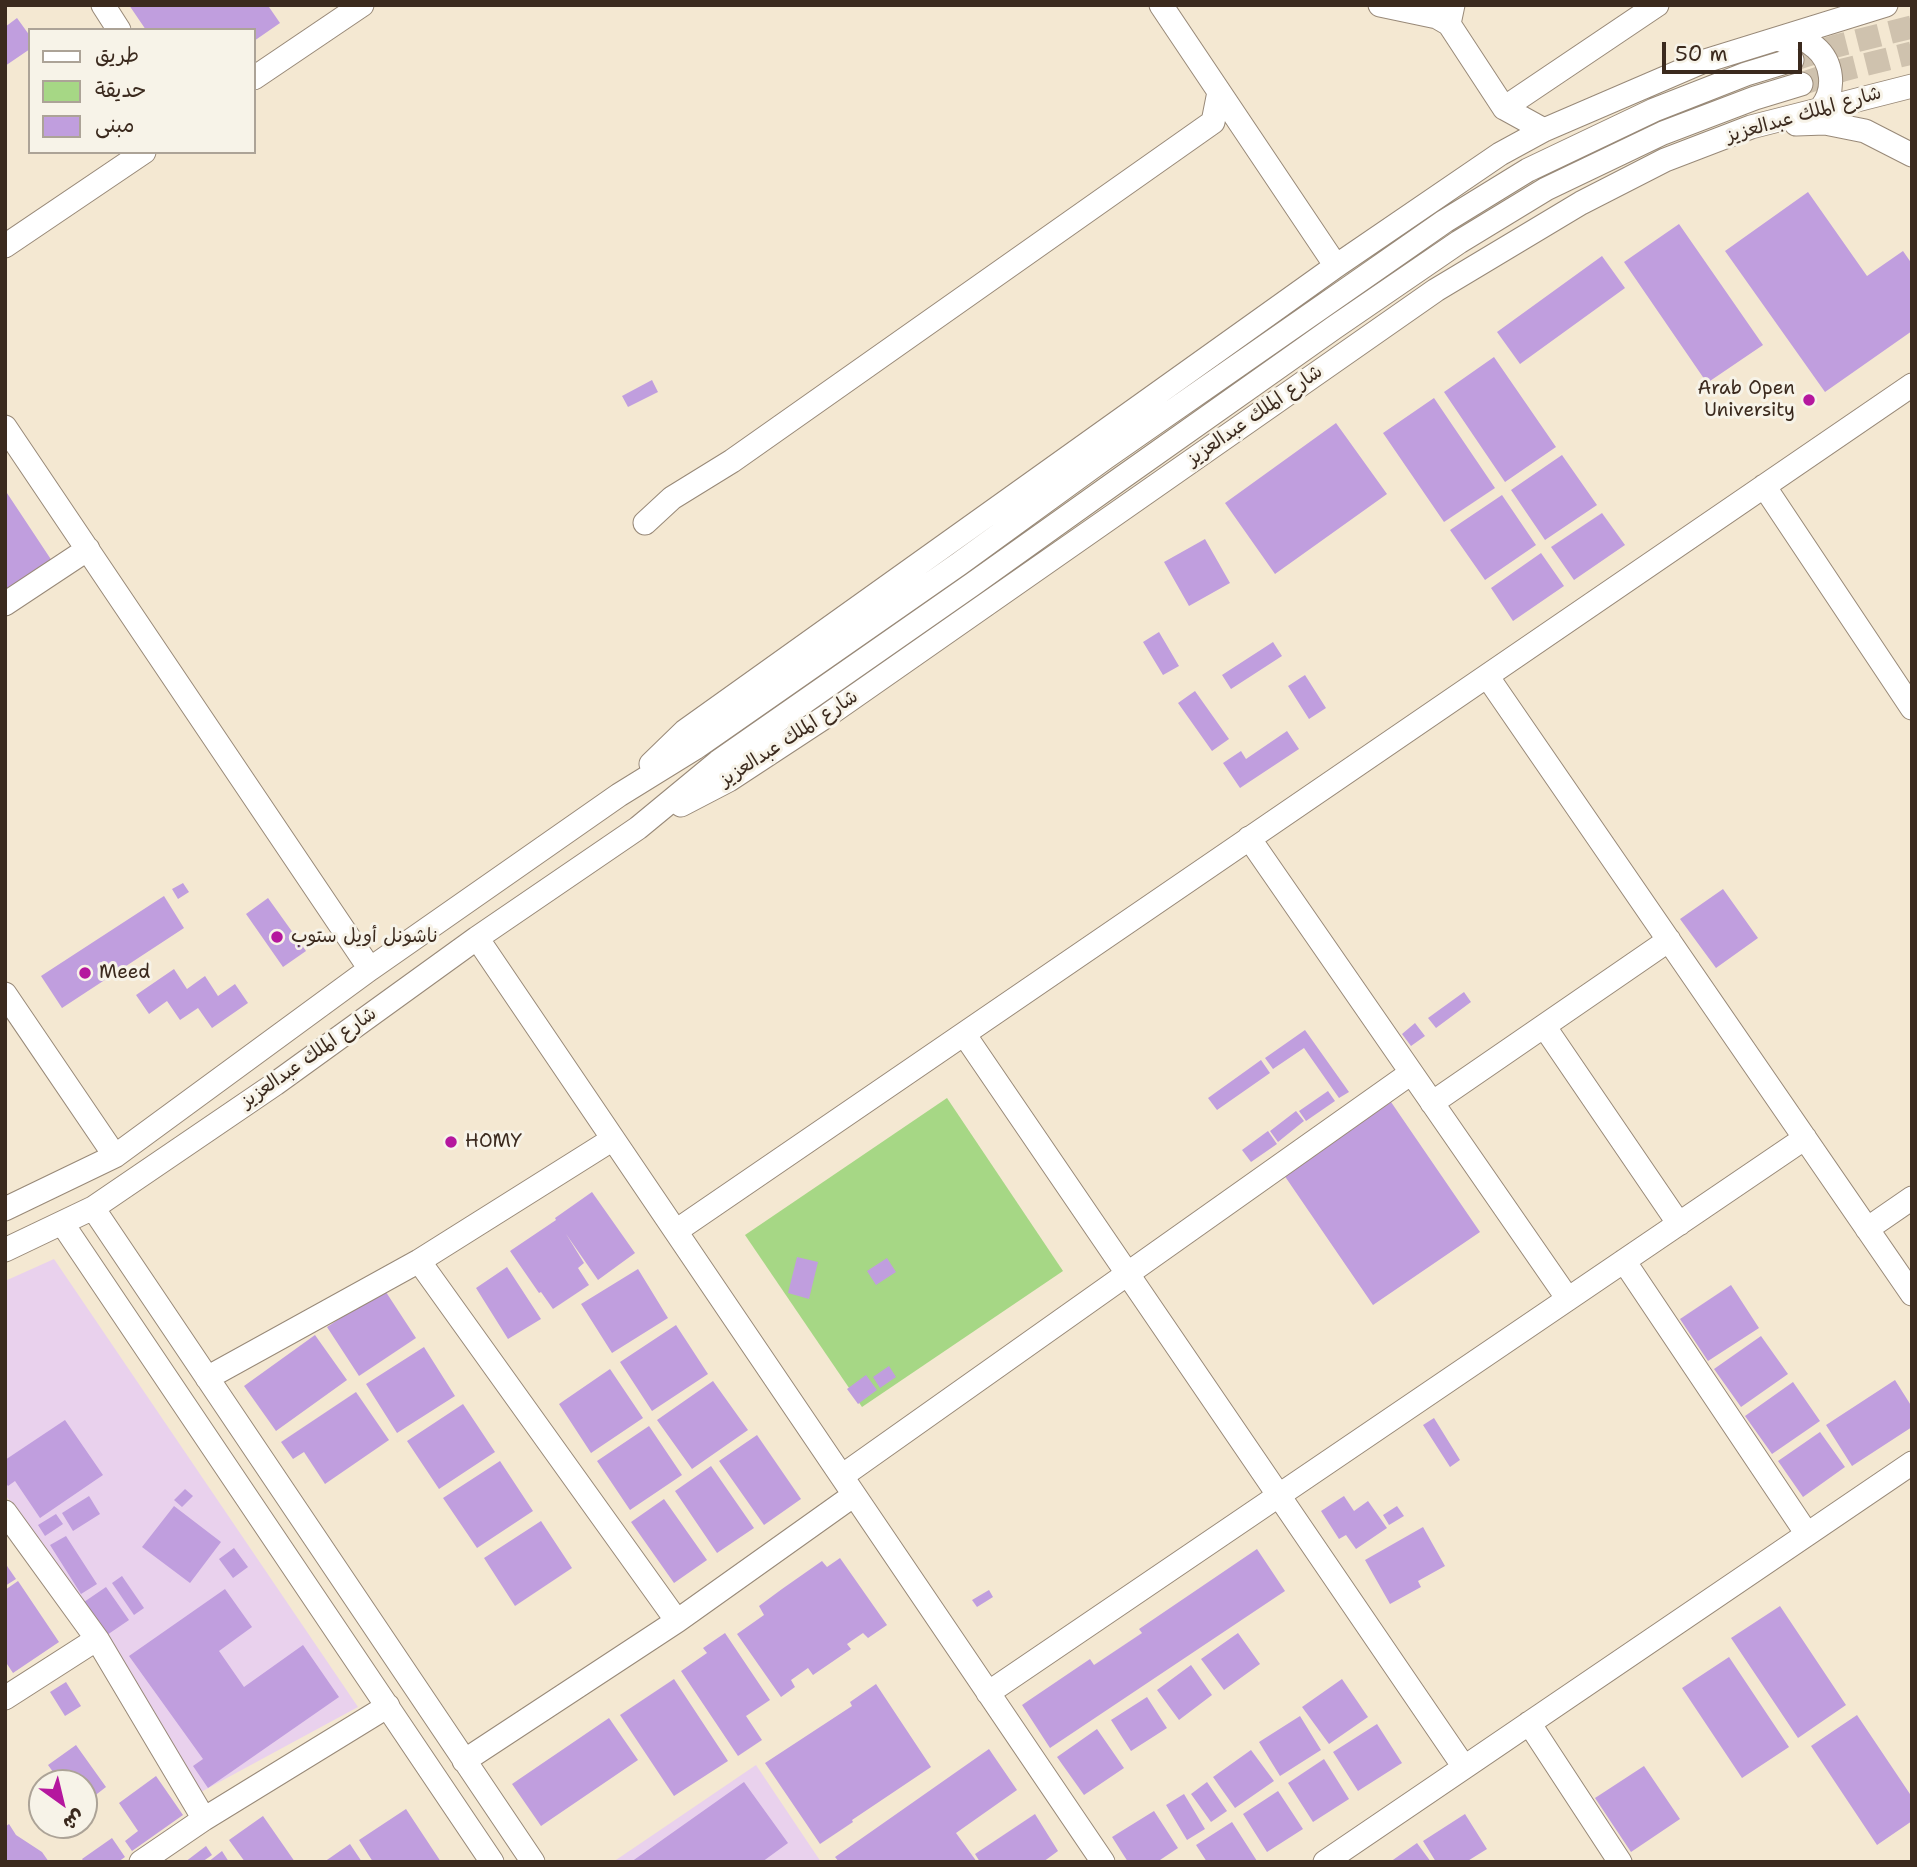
<!DOCTYPE html>
<meta charset="utf-8">
<style>
body{margin:0}
#map{position:relative;width:1917px;height:1867px;overflow:hidden;background:#f4e8d2;font-family:"Shantell Sans","Playpen Sans Arabic",sans-serif}
canvas{display:block}
.frame{position:absolute;inset:0;border:7px solid #3b2a1e;pointer-events:none}
.legend{position:absolute;left:28px;top:28px;width:228px;height:126px;box-sizing:border-box;background:#f7f3e8;border:2px solid #aca397;margin:0;padding:9px 12px;list-style:none;font-size:21px;color:#3b2a1e}
.legend li{display:flex;align-items:center;gap:14px;height:35px}
.legend b{width:35px;border:2px solid #aca397}
.north{position:absolute;left:28px;top:1769px;width:70px;height:70px;box-sizing:border-box;background:#f7f3e8;border:2px solid #aca397;border-radius:50%;rotate:146deg;font-size:19px;font-weight:700;line-height:28px;text-align:center;color:#3b2a1e}
.north::after{content:'';display:block;margin:auto;width:24px;height:32px;background:#b5179e;clip-path:polygon(50% 0,100% 100%,50% 72%,0 100%)}
.scale{position:absolute;left:1662px;top:42px;width:140px;height:32px;box-sizing:border-box;border:4px solid #3b2a1e;border-top:0;padding-left:9px;font-size:21px;line-height:24px;white-space:nowrap;color:#3b2a1e;-webkit-text-stroke:5px #f7f3e8;paint-order:stroke}
</style>
<div id="map">
<canvas width="1917" height="1867"></canvas>
<div class="frame"></div>
<ul class="legend">
<li><b style="height:9px;background:#fff"></b>طريق</li>
<li><b style="height:19px;background:#a6d785"></b>حديقة</li>
<li><b style="height:19px;background:#c09ede"></b>مبنى</li>
</ul>
<div class="north">ش</div>
<div class="scale">50 m</div>
</div>
<script>
const ctx = document.querySelector('canvas').getContext('2d');
ctx.lineJoin = 'round';
function fillPath(path, color) { ctx.fillStyle = color; ctx.fill(path, 'evenodd'); }
function trace(path, color, width, dash) { ctx.strokeStyle = color; ctx.lineWidth = width; ctx.lineCap = dash ? 'butt' : 'round'; ctx.setLineDash(dash || []); ctx.stroke(path); }
function write(font, color, halo, rows, align = 'center') {
  ctx.font = font + ' "Shantell Sans","Playpen Sans Arabic",sans-serif'; ctx.lineWidth = 6; ctx.setLineDash([]); ctx.textBaseline = 'middle'; ctx.strokeStyle = halo; ctx.fillStyle = color; for (const [text, x, y, turn = 0] of rows) {
    ctx.save(); ctx.translate(x, y); ctx.rotate((+turn || 0) * Math.PI / 180); ctx.textAlign = isNaN(turn) ? turn : align; if (halo) ctx.strokeText(text, 0, 0); ctx.fillText(text, 0, 0); ctx.restore();
  }
}
const built = new Path2D(`
 M54,1259L358,1707L201,1792L5,1494V1281Z
 M756,1765L821,1862H613Z`);
const green = new Path2D(`
 M947,1098L1063,1271L862,1407L745,1235Z`);
const building = new Path2D(`
 M129,5H273L269,7L280,23L254,41V30H146Z
 M17,18L30,36V49L5,66V27Z
 M1808,192L1867,276L1903,251L1912,264V331L1825,392L1725,251Z
 M1679,224L1763,345L1707,383L1624,262Z
 M1602,256L1625,288L1520,364L1497,332Z
 M1494,357L1556,447L1505,482L1444,392Z
 M652,380L658,392L628,407L622,396Z
 M1434,398L1495,488L1444,522L1383,433Z
 M1336,423L1387,494L1275,574L1225,503Z
 M1562,455L1597,505L1545,540L1511,490Z
 M5,490L52,561L5,592Z
 M1502,495L1536,545L1485,580L1450,530Z
 M1602,513L1625,545L1574,580L1551,547Z
 M1205,539L1230,583L1189,606L1164,562Z
 M1541,553L1564,586L1513,621L1491,588Z
 M1159,632L1179,666L1163,675L1143,642Z
 M1273,642L1282,656L1231,689L1222,675Z
 M1305,675L1326,708L1309,719L1288,686Z
 M1195,691L1229,739L1212,751L1178,703Z
 M1287,731L1299,749L1240,788L1223,763L1241,751L1246,759Z
 M183,883L189,892L178,899L172,889Z
 M1723,889L1758,938L1716,968L1680,919Z
 M164,896L184,928L62,1008L41,976Z
 M268,898L306,951L283,967L246,914Z
 M174,969L187,989L205,976L218,996L235,984L248,1003L212,1028L198,1008L180,1020L167,1001L149,1014L136,995Z
 M1464,992L1471,1002L1436,1028L1428,1018Z
 M1415,1023L1425,1036L1411,1046L1402,1034Z
 M1305,1030L1349,1092L1339,1098L1304,1048L1273,1069L1265,1058Z
 M1261,1060L1270,1073L1217,1110L1208,1098Z
 M1328,1091L1335,1101L1306,1121L1299,1111Z
 M1391,1102L1480,1232L1373,1305L1284,1175Z
 M1296,1111L1304,1121L1278,1142L1270,1131Z
 M1268,1131L1277,1144L1251,1162L1242,1150Z
 M592,1192L635,1253L598,1280L566,1234L584,1263L578,1268L589,1285L553,1309L541,1292L539,1293L510,1251L556,1220L555,1218Z
 M797,1257L818,1262L809,1299L788,1293Z
 M887,1258L896,1272L876,1285L867,1271Z
 M507,1267L541,1319L508,1339L476,1288Z
 M638,1269L668,1318L612,1353L581,1304Z
 M1731,1285L1759,1328L1708,1361L1680,1319Z
 M384,1289L416,1338L359,1376L327,1327Z
 M676,1325L708,1374L652,1411L620,1362Z
 M315,1335L347,1380L276,1431L244,1386Z
 M1761,1336L1788,1374L1741,1407L1714,1369Z
 M424,1347L455,1396L397,1433L366,1384Z
 M889,1366L896,1377L880,1388L873,1377Z
 M610,1369L643,1418L591,1453L559,1404Z
 M866,1375L877,1390L858,1404L847,1389Z
 M1895,1380L1912,1407V1427L1852,1466L1826,1425Z
 M713,1381L748,1430L692,1469L657,1420Z
 M1793,1382L1820,1421L1772,1454L1745,1416Z
 M356,1392L389,1440L325,1484L304,1452L293,1459L281,1442Z
 M463,1404L495,1452L439,1489L407,1441Z
 M1434,1418L1460,1460L1450,1467L1423,1425Z
 M65,1420L103,1475L40,1518L15,1481L8,1486L5,1482V1460Z
 M649,1426L682,1475L630,1510L597,1461Z
 M1820,1432L1845,1467L1803,1497L1778,1461Z
 M757,1435L801,1499L764,1525L719,1461Z
 M500,1461L533,1511L477,1548L443,1498Z
 M711,1466L754,1528L717,1553L675,1491Z
 M185,1489L193,1496L182,1507L174,1500Z
 M89,1496L100,1514L73,1531L62,1513Z
 M1344,1496L1354,1511L1368,1501L1387,1528L1356,1549L1346,1535L1339,1539L1321,1511Z
 M664,1499L707,1560L674,1583L631,1522Z
 M174,1506L221,1542L190,1583L142,1547Z
 M1397,1506L1404,1516L1389,1525L1383,1515Z
 M56,1514L63,1524L45,1536L38,1525Z
 M541,1521L572,1568L515,1606L484,1558Z
 M1423,1527L1445,1566L1418,1581L1421,1587L1390,1604L1365,1560Z
 M66,1536L97,1584L81,1594L50,1545Z
 M234,1548L248,1567L233,1578L219,1559Z
 M1257,1549L1285,1591L1050,1748L1022,1705L1090,1659L1094,1665L1142,1633L1139,1629Z
 M840,1558L887,1625L868,1638L863,1633L847,1644L851,1649L813,1675L808,1668L791,1680L795,1687L781,1697L737,1634L764,1615L759,1606L782,1589L822,1561L827,1567Z
 M5,1563L16,1579L5,1586Z
 M122,1576L144,1608L134,1615L112,1583Z
 M18,1581L59,1642L13,1673L5,1661V1590Z
 M106,1587L129,1620L107,1635L84,1602Z
 M225,1589L252,1627L219,1651L244,1687L303,1645L339,1697L208,1788L193,1766L203,1759L129,1656Z
 M989,1590L993,1597L977,1607L972,1600Z
 M1780,1606L1846,1705L1798,1738L1731,1638Z
 M725,1633L770,1700L746,1716L762,1740L738,1756L681,1671L707,1653L703,1648Z
 M1238,1633L1260,1664L1224,1690L1201,1659Z
 M1729,1657L1789,1747L1742,1778L1682,1688Z
 M1191,1665L1212,1695L1179,1720L1157,1690Z
 M674,1679L728,1761L674,1796L620,1715Z
 M1342,1679L1368,1717L1329,1744L1302,1707Z
 M66,1682L81,1706L65,1716L50,1692Z
 M876,1684L931,1767L852,1820L853,1822L820,1844L765,1763L852,1706L850,1702Z
 M1147,1697L1167,1728L1131,1751L1111,1720Z
 M1857,1715L1912,1797V1821L1877,1845L1811,1746Z
 M1300,1716L1321,1750L1280,1776L1259,1742Z
 M609,1718L638,1760L541,1826L512,1784Z
 M1377,1724L1402,1763L1358,1791L1333,1752Z
 M1097,1729L1124,1768L1084,1795L1057,1757Z
 M76,1745L106,1787L84,1804V1783H61L48,1765Z
 M989,1749L1017,1790L956,1833L977,1862H839L835,1857Z
 M1251,1750L1274,1781L1235,1808L1213,1777Z
 M1324,1759L1349,1799L1313,1822L1288,1783Z
 M1644,1766L1680,1819L1631,1852L1595,1798Z
 M156,1776L183,1815L132,1851L125,1841L138,1831L119,1803Z
 M744,1782L788,1843L762,1862H631Z
 M1207,1782L1227,1811L1211,1822L1191,1794Z
 M1278,1791L1303,1829L1267,1852L1243,1814Z
 M1184,1794L1205,1829L1187,1840L1166,1805Z
 M406,1809L441,1862H373L359,1840Z
 M1154,1811L1178,1848L1157,1862H1128L1112,1837Z
 M1035,1814L1058,1851L1043,1862H980L975,1854Z
 M1465,1814L1487,1849L1466,1862H1436L1423,1841Z
 M263,1816L295,1862H245L229,1840Z
 M1232,1822L1257,1861L1207,1862L1196,1845Z
 M9,1824L16,1835L42,1852L49,1862H5V1827Z
 M112,1838L125,1857L118,1862H84L82,1859Z
 M1417,1843L1431,1862H1390Z
 M350,1844L362,1862H324Z
 M206,1846L212,1855L202,1862H185Z
 M222,1851L229,1862H208Z`);
const minorTunnel = new Path2D(`
 M1792,60L1836,46L1912,27
 M1801,84L1843,70L1912,53`);
const minor = new Path2D(`
 M103,5L119,30
 M1161,5L1336,266
 M1380,5L1437,17L1449,24
 M1453,5L1449,24L1504,108L1544,130
 M1783,41C1788,40 1795,38 1800,38C1805,39 1811,44 1815,47C1833,62 1836,90 1821,108
 M254,78L362,5
 M1504,108L1657,5
 M1796,124L1825,123L1865,131L1912,155
 M5,246L144,152
 M5,427L370,969
 M1764,486L1912,708
 M645,523L672,498L732,461L1213,122L1219,92
 M5,604L88,549
 M1487,676L1912,1294
 M651,764L685,731L1336,266L1500,154L1544,130L1702,62L1886,5
 M681,805L729,780L828,715L1436,290L1581,203L1665,160L1751,127L1912,86
 M1249,838L1568,1299
 M477,938L1103,1862
 M5,994L115,1156
 M1544,1026L1679,1224
 M964,1034L1464,1767
 M1432,1103L1669,940
 M93,1208L533,1862
 M5,1209L115,1156L370,969L619,795L695,748L959,564L1105,458L1445,221L1528,170L1654,110L1746,74L1792,60
 M62,1223L492,1862
 M1867,1229L1912,1198
 M676,1231L1912,385
 M5,1250L93,1208L275,1084L477,938L638,828L718,762L973,584L1120,479L1335,327L1459,242L1546,189L1663,133L1755,98L1801,84
 M419,1261L677,1621
 M1624,1261L1807,1534
 M207,1378L419,1261L613,1139
 M842,1476L1411,1073
 M5,1512L97,1639L204,1819L141,1862
 M988,1693L1805,1138
 M5,1698L97,1639
 M1529,1723L1620,1862
 M464,1761L677,1621L854,1495
 M204,1819L388,1706
 M1325,1862L1912,1463`);
const markers = [
 [1809,400,7,"#b5179e"],
 [277,937,7,"#b5179e"],
 [85,973,7,"#b5179e"],
 [451,1142,7,"#b5179e"]
];
const streetNames = [
 ["شارع الملك عبدالعزيز",1804,115,-16],
 ["شارع الملك عبدالعزيز",1255,416,-35],
 ["شارع الملك عبدالعزيز",789,739,-33],
 ["شارع الملك عبدالعزيز",309,1058,-35]
];
const poiNames = [
 ["Arab Open",1795,389,"right"],
 ["University",1795,411,"right"],
 ["ناشونل أويل ستوب",291,937],
 ["Meed",99,973],
 ["HOMY",465,1142]
];
fillPath(built, '#e9d1ed');
fillPath(green, '#a6d785');
fillPath(building, '#c09ede');
trace(minorTunnel, '#cfc2ae', 23, [23, 11]);
trace(minor, '#988978', 25);
trace(minor, '#fff', 23);
for (const [x, y, r, color] of markers) { const dot = new Path2D(); dot.arc(x, y, r, 0, 2 * Math.PI); ctx.fillStyle = color; ctx.fill(dot); trace(dot, '#f7f3e8', 2.5); }
write('19px', '#3b2a1e', '#f7f3e8', streetNames);
write('19px', '#3b2a1e', '#f7f3e8', poiNames, 'left');
</script>
